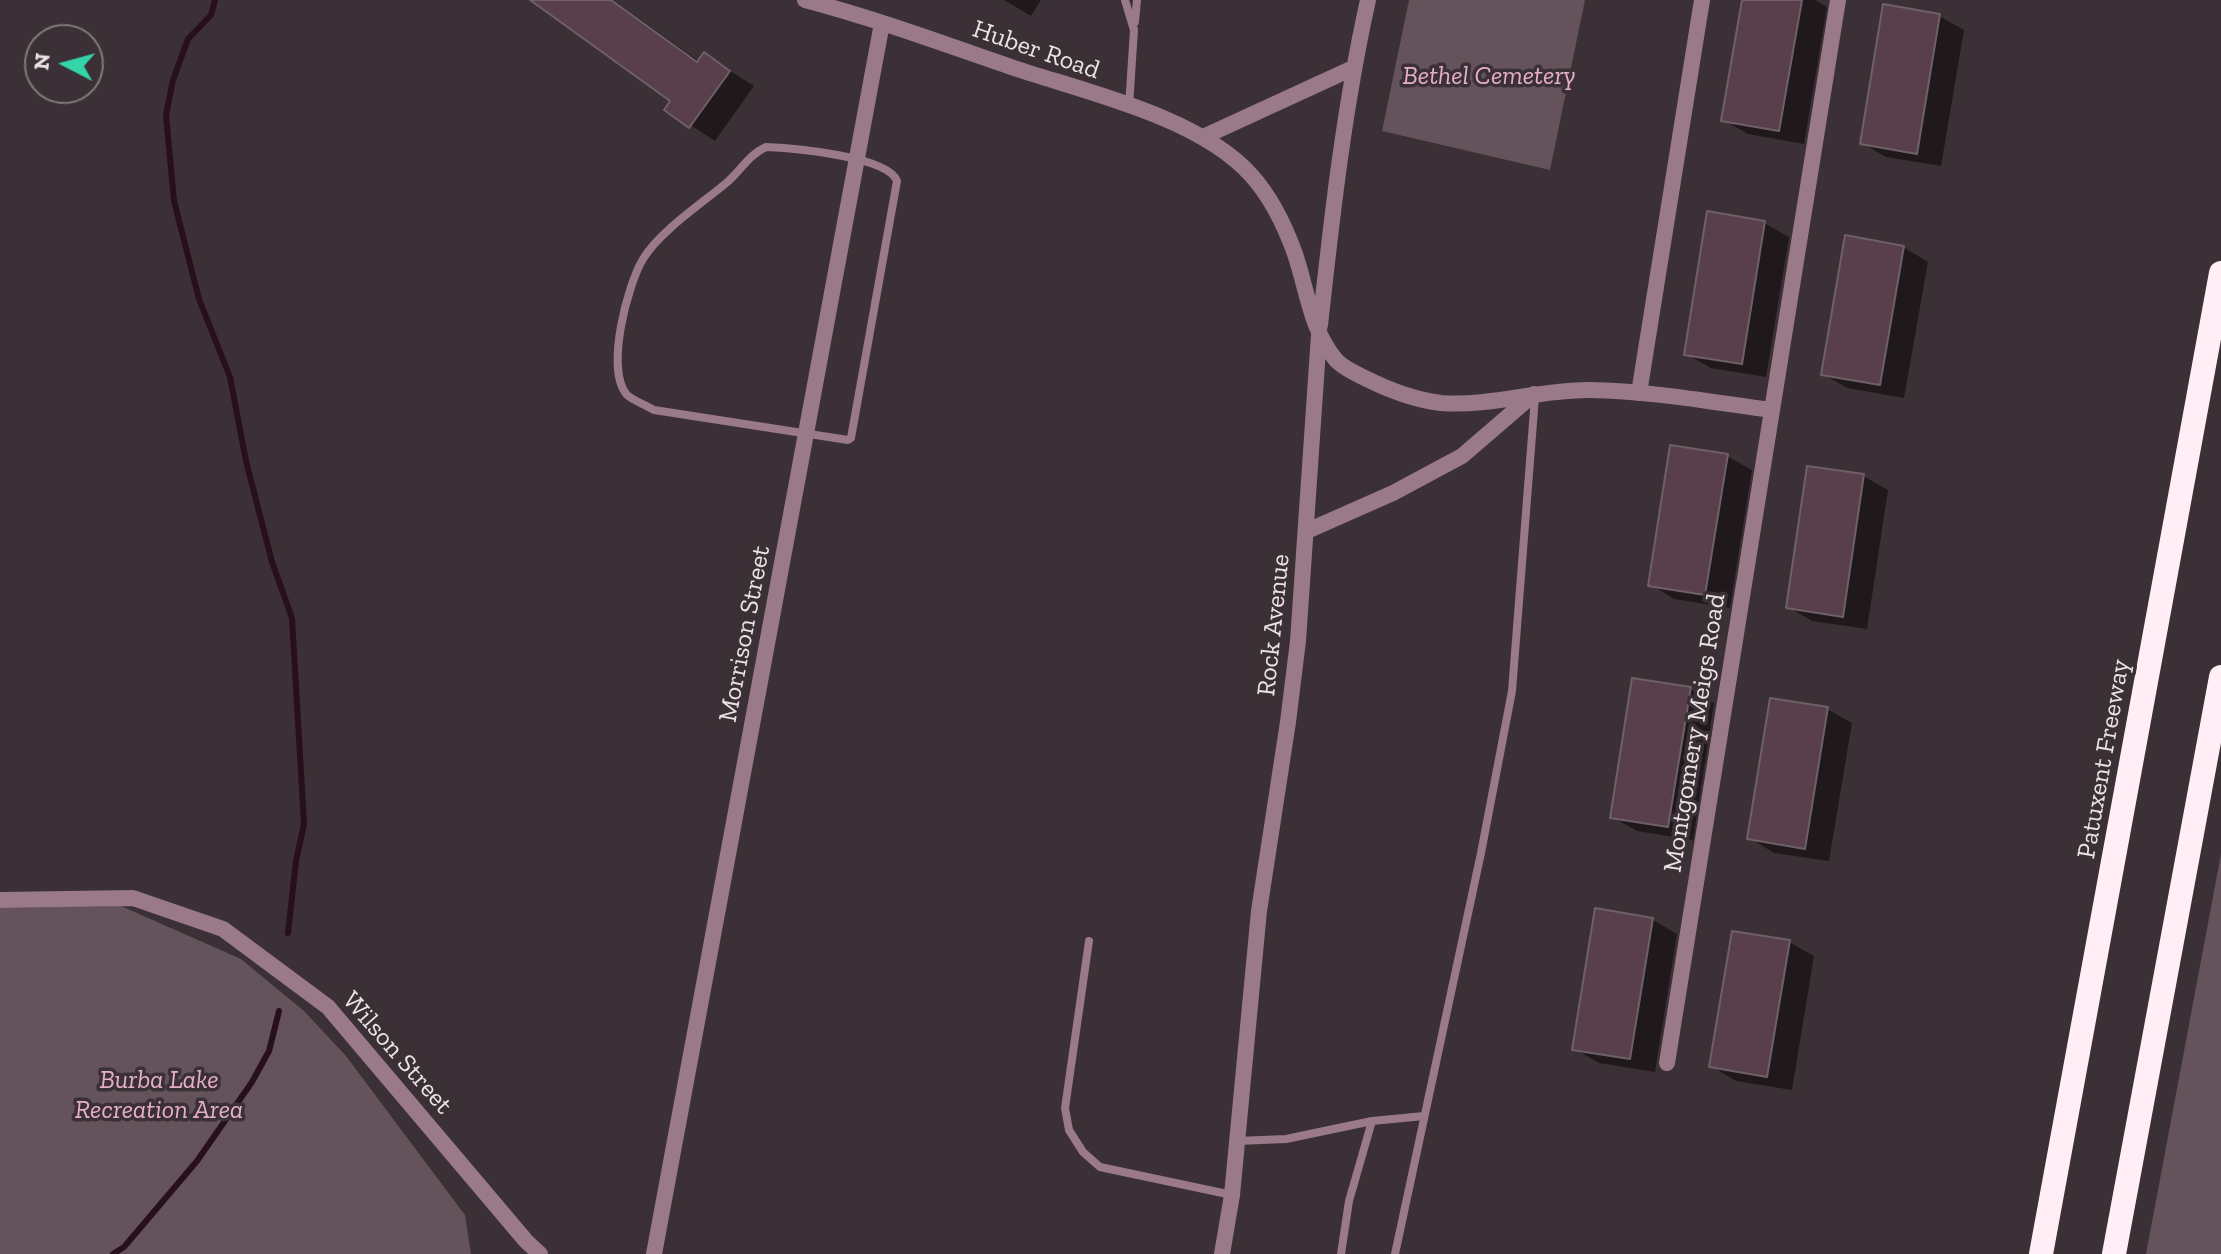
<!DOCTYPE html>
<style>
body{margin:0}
#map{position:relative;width:2221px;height:1254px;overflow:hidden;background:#3b3035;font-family:"Zilla Slab",serif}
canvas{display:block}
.north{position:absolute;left:24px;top:24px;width:80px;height:80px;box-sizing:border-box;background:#3b3035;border:2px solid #81787c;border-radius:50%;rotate:276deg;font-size:22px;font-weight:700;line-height:32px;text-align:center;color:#eae3e6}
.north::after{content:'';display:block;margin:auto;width:28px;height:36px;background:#34d4a8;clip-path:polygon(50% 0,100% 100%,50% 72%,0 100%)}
</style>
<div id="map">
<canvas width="2221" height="1254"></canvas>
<div class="north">N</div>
</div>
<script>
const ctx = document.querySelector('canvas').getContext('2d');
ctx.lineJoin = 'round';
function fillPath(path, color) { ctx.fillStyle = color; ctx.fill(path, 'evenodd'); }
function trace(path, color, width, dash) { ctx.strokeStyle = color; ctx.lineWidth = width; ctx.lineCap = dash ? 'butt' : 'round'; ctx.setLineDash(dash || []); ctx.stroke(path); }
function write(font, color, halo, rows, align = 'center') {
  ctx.font = font + ' "Zilla Slab",serif'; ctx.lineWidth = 7; ctx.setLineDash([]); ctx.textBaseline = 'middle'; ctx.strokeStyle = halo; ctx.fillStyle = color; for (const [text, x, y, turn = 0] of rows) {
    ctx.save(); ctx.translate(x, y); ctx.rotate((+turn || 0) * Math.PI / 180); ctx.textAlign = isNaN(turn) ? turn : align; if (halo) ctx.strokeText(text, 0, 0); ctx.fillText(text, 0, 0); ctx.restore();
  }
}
const green = new Path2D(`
 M1409,0H1585L1550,170L1382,131Z
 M2221,854V1254H2146Z
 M121,906L241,959L304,1011L346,1056L465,1215L471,1254H0V908Z`);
const shadow = new Path2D(`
 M533,0H613L700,62L705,55L754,86L715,141L666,109L673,100Z
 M1004,0H1041L1031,16Z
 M1744,0H1815L1827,7L1804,144L1748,134L1723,120Z
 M1939,16L1964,30L1941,166L1886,157L1862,143Z
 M1764,223L1789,237L1766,377L1711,368L1686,354Z
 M1903,247L1928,262L1904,398L1847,388L1823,374Z
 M1727,456L1752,470L1730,608L1674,599L1650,584Z
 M1863,476L1888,490L1867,629L1812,621L1788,607Z
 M1690,689L1714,703L1693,840L1637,831L1612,817Z
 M1827,709L1852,723L1829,861L1774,853L1750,838Z
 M1597,911L1653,920L1677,934L1655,1072L1599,1063L1575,1049Z
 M1789,942L1814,956L1792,1090L1736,1081L1711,1066Z`);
const stream = new Path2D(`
 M215,0L211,15L188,39L173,80L166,115L174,201L199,299L230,377L246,461L272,562L292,618L304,824L296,861L288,933
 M113,1254L124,1247L197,1161L252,1082L269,1051L279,1011`);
const building = new Path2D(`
 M530,0H611L697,62L704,52L730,71L689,128L664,110L670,101Z
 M1742,0H1802L1779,131L1721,121Z
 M1883,4L1940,14L1917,154L1860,144Z
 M1707,211L1765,221L1742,364L1684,355Z
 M1845,235L1904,246L1880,385L1821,375Z
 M1670,445L1728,454L1705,595L1648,586Z
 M1807,466L1864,474L1843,617L1786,608Z
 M1632,678L1691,687L1668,827L1610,818Z
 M1770,698L1828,707L1805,849L1747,839Z
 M1595,908L1653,918L1630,1059L1572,1050Z
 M1732,931L1790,940L1767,1077L1709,1067Z`);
const service = new Path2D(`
 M1125,0L1134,30L1129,106
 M1135,22L1137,0
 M766,147C791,148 888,156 897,181L851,438L848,440L654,410C646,405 634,401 627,395C605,370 627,286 643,259C659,232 701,204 725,184C740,172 748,155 766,147Z
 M1089,941L1065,1108L1069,1130L1083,1152L1100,1167L1232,1195
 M1237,1141L1286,1139L1372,1121L1424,1116
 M1341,1254L1349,1201L1372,1121
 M1395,1254L1481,853L1512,691L1535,397`);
const minor = new Path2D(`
 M805,0C877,19 947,45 1017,69C1090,93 1200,118 1251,175C1271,197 1285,226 1295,254C1307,289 1311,331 1336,360C1343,368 1357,374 1367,379C1389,390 1416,400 1441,403C1491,407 1541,389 1591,390C1651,391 1711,402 1771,410
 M1203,137L1353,68
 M1320,325C1332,216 1344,108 1368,0
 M1639,393L1702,0
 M1307,531L1393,493L1462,456L1534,394
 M0,900L133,898L223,929L328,1007L526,1241L540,1254
 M1667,1063L1838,0
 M654,1254L882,23`);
const tertiary = new Path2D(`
 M1222,1254L1232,1195L1259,911L1288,722L1298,641L1319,335`);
const motorway = new Path2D(`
 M2041,1254L2221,273
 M2114,1254L2221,677`);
const streetNames = [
 ["Huber Road",1036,50,19],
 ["Rock Avenue",1274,625,-84],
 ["Morrison Street",745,634,-79],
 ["Montgomery Meigs Road",1695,733,-81],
 ["Patuxent Freeway",2104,759,-80],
 ["Wilson Street",397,1053,49]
];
const parkNames = [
 ["Bethel Cemetery",1489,77],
 ["Burba Lake",159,1081],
 ["Recreation Area",159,1111]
];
fillPath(green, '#64535b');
fillPath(shadow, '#0007');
trace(stream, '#27101c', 6);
fillPath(building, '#593e4b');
trace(building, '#6d6066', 2);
trace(service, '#9a7988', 8);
trace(minor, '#9a7988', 16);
trace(tertiary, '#9a7988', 16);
trace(motorway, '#ffeef5', 24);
write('26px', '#eae3e6', '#3b3035', streetNames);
write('italic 26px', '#e6afc9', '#3b3035', parkNames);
</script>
